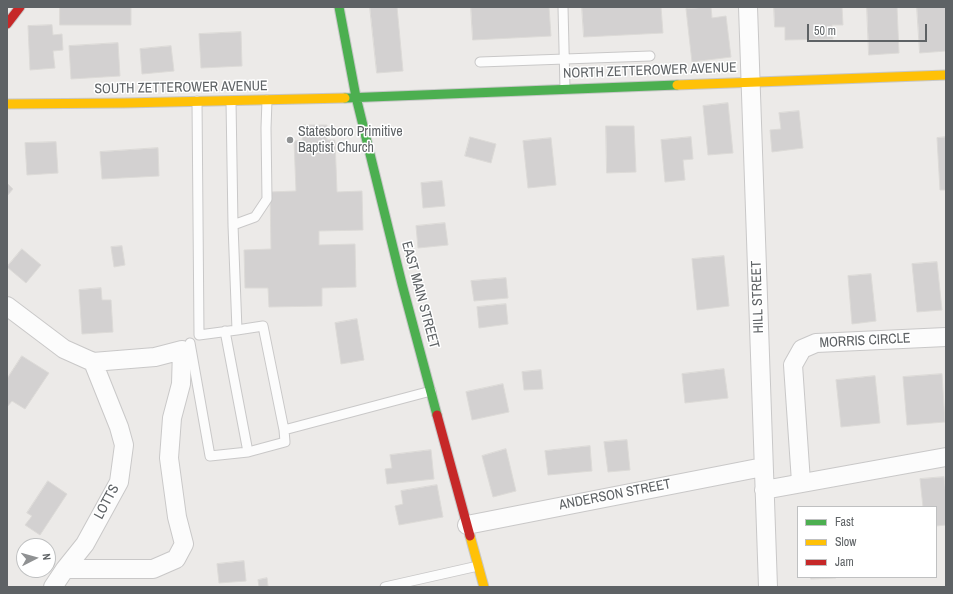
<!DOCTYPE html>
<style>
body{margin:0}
#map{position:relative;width:953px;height:594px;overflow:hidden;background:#eceae8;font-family:"Archivo Narrow",sans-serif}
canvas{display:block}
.frame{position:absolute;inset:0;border:8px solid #5e6265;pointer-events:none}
.legend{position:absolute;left:797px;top:506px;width:140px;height:72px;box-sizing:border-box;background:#fff;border:1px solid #bfc0c1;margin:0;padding:5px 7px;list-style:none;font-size:12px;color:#5e6265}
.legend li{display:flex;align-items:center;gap:8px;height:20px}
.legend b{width:20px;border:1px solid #bfc0c1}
.north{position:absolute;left:16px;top:538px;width:40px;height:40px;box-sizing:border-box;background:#fff;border:1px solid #bfc0c1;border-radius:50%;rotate:84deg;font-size:11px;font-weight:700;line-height:16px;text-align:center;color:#5e6265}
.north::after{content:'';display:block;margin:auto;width:14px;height:18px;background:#909293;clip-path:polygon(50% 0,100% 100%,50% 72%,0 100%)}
.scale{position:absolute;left:807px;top:24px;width:120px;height:18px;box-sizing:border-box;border:2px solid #5e6265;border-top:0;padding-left:5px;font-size:12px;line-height:14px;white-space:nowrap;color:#5e6265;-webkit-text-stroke:3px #fff;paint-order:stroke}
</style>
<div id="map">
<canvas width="953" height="594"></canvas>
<div class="frame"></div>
<ul class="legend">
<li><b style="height:5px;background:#4caf50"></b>Fast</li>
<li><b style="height:5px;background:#ffc107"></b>Slow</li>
<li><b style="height:5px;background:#c62828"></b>Jam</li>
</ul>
<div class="north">N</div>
<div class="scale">50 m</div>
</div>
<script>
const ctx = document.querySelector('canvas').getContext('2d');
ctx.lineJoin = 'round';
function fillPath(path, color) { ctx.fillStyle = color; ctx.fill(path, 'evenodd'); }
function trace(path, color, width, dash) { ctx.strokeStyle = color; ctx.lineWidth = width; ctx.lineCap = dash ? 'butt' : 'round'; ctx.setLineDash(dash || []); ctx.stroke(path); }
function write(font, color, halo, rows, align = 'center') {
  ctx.font = font + ' "Archivo Narrow",sans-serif'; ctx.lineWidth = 3; ctx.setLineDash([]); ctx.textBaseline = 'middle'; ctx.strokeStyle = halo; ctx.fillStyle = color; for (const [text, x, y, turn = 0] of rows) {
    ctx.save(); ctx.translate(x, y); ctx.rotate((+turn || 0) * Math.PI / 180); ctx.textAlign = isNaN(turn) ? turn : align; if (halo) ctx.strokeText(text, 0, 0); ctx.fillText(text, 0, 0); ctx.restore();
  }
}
const building = new Path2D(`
 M60,7H131V25H60Z
 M370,7H397L403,71L377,73Z
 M471,7H549L551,36L473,40Z
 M582,7H661L663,33L584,37Z
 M711,7L712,18L726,16L731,57L692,62L686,9Z
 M774,7H842L843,25H832L833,39L785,40V27H775Z
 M867,7H897L899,53L869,55Z
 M917,7H946V51L920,53Z
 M52,25L53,35L62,34L63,50L53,51L55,68L30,70L28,26Z
 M241,32L242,66L201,68L199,34Z
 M118,43L120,76L71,79L69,46Z
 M171,46L174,71L142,74L140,49Z
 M728,103L733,153L708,155L703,106Z
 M799,111L803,148L772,152L770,130L781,129L779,113Z
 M302,125H327V140H335L337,192L362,191L363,230L319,231V245L355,244L356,287L322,288V306L269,307L268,288H245L244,250L271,249L270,192L296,191L294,141L302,140Z
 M606,126H634L636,172L607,173Z
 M470,137L496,144L491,163L465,156Z
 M691,137L693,159L683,160L685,180L665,182L661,140Z
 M946,137V190H940L937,138Z
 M551,138L556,185L528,188L523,141Z
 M56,142L58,173L27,175L25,143Z
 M158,148L159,176L102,179L100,152Z
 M442,181L445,206L423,208L421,183Z
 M7,183L13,189L7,196Z
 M445,223L448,245L418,248L416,226Z
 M122,246L125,265L114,267L111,247Z
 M22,249L41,265L26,283L7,267Z
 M724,256L729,306L697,310L692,259Z
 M937,262L942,310L917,312L912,264Z
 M871,274L876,321L852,324L848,276Z
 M506,278L508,298L474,301L471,281Z
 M101,288L102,300H111L113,332L82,334L79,290Z
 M506,304L508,324L479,328L477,307Z
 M357,319L364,360L341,364L335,323Z
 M22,356L49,373L25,409L12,401L7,407V379Z
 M724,369L728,398L685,403L682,374Z
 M541,370L543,389L524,390L522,372Z
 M942,374L945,422L907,425L903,377Z
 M875,376L880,423L841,427L836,380Z
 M503,384L509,412L472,420L466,392Z
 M627,440L630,470L608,472L604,442Z
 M590,446L592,471L548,475L545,451Z
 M506,449L516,491L493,497L482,456Z
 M431,450L434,479L387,484L385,469L392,468L390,455Z
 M944,477L946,495V525L936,526V507H923L920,479Z
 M48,481L67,494L40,535L25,525L32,516L27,513Z
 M437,485L443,517L399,525L395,506L403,504L401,491Z
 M244,561L246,581L219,583L217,564Z
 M811,577H836V578L811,579Z
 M267,578L268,586L259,587L258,580Z`);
const lane = new Path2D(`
 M563,7L565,89
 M480,62L650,56
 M197,101L199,335L237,330L233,225
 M231,101L233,225L255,217L267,199L266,128L267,100
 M225,331L248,452L285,442L284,430L263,326L237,330
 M190,343L210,456L248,452
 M284,430L431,391
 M385,587L478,566`);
const street = new Path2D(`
 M748,7L768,587
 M7,306L64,349L93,362L155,357L182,350L181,384L172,418L169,458L177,517L184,544L176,559L153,569H65
 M801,482L793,365L802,349L816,343L946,337
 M764,490L946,457
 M467,525L763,467
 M53,587L65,569L85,544L119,482L124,445L119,427L93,362`);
const fast = new Path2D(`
 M339,7L356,97L402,284L437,415
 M345,98L677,85`);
const slow = new Path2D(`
 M677,85L946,75
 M7,104L124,103L345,98
 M470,536L484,587`);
const jam = new Path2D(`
 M7,24L20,7
 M437,415L470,536`);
const markers = [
 [290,140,4,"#909293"]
];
const streetNames = [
 ["NORTH ZETTEROWER AVENUE",650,71,-2],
 ["SOUTH ZETTEROWER AVENUE",181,88,-1],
 ["EAST MAIN STREET",420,295,75],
 ["HILL STREET",758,297,-92],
 ["MORRIS CIRCLE",865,341,-3],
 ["ANDERSON STREET",615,495,-11],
 ["LOTTS",107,502,-62]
];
const poiNames = [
 ["Statesboro Primitive",298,132],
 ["Baptist Church",298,148]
];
fillPath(building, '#d3d1d1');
trace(building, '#dcdad7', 1);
trace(lane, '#c9c8c8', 11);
trace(street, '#c9c8c8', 20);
trace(fast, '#c7c7c7', 11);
trace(slow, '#c7c7c7', 11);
trace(jam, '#c7c7c7', 11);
trace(lane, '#fcfcfc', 9);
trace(street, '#fcfcfc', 18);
trace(fast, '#4caf50', 9);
trace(slow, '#ffc107', 9);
trace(jam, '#c62828', 9);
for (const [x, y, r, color] of markers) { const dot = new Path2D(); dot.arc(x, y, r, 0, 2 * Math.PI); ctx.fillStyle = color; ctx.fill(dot); trace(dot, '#fff', 1.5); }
write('14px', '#5e6265', '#fff', streetNames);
write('14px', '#5e6265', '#fff', poiNames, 'left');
</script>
